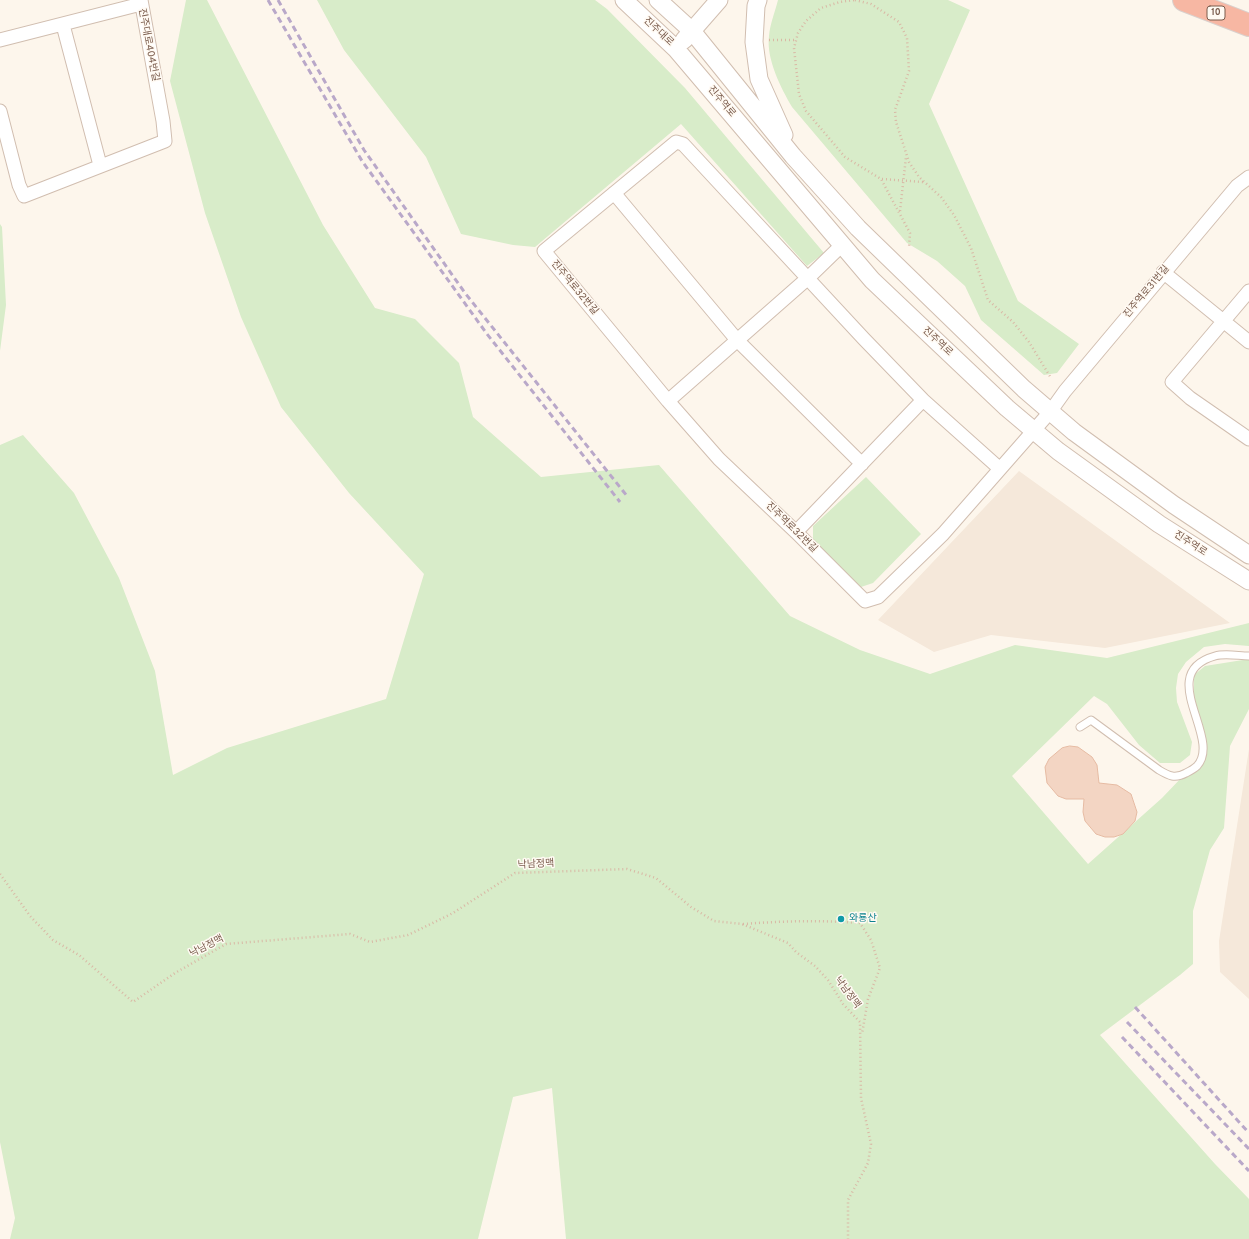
<!DOCTYPE html>
<meta charset="utf-8">
<style>
body{margin:0}
canvas{display:block;background:#fdf6ec}
</style>
<canvas width="1249" height="1239"></canvas>
<script>
const ctx = document.querySelector('canvas').getContext('2d');
ctx.lineJoin = 'round';
function fillPath(path, color) { ctx.fillStyle = color; ctx.fill(path, 'evenodd'); }
function trace(path, color, width, dash) { ctx.strokeStyle = color; ctx.lineWidth = width; ctx.lineCap = dash ? 'butt' : 'round'; ctx.setLineDash(dash || []); ctx.stroke(path); }
function write(font, color, halo, rows, align = 'center') {
  ctx.font = font + ' Overpass,"Noto Sans KR",sans-serif'; ctx.lineWidth = 3; ctx.setLineDash([]); ctx.textBaseline = 'middle'; ctx.strokeStyle = halo; ctx.fillStyle = color; for (const [text, x, y, turn = 0] of rows) {
    ctx.save(); ctx.translate(x, y); ctx.rotate((+turn || 0) * Math.PI / 180); ctx.textAlign = isNaN(turn) ? turn : align; if (halo) ctx.strokeText(text, 0, 0); ctx.fillText(text, 0, 0); ctx.restore();
  }
}
const residential = new Path2D(`
 M1019,471L1230,623L1105,648L991,635L934,652L878,620Z
 M1249,749V999L1220,972L1219,941Z`);
const green = new Path2D(`
 M186,0H207L323,225L375,308L415,319L459,363L473,417L541,477L659,465L790,616L860,650L930,674L1015,645L1107,658L1249,623V646L1225,644L1204,647L1186,662L1178,674L1176,688L1177,702L1192,742L1190,755L1180,763H1160L1139,745L1107,704L1094,696L1012,776L1088,864L1162,798L1205,753L1206,739L1202,725L1194,710V675L1205,666L1249,659V709L1230,746L1224,828L1210,850L1193,911V964L1180,975L1100,1035L1215,1164L1249,1199V1239H566L552,1088L513,1097L478,1239H10L15,1218L0,1142V445L23,435L74,493L119,578L155,671L173,775L227,748L386,699L424,574L349,493L281,407L241,317L205,213L170,81Z
 M317,0H595L607,9L685,88L824,253L807,266L681,124L535,247L513,245L461,234L426,157L344,50Z
 M778,0H948L970,10L929,104L1018,301L1079,344L1057,373L1044,375L981,320L965,286L937,261L907,243L792,107C781,88 766,59 769,36C770,24 775,12 778,0Z
 M0,224L2,227L6,305L0,351Z
 M866,477L921,534L873,583L861,587L813,540V526Z`);
const building = new Path2D(`
 M1070,746L1078,747L1092,757L1097,765L1099,783L1117,785L1131,794L1137,812L1135,821L1123,834L1114,837H1105L1096,834L1085,821L1083,812L1084,799H1066L1058,796L1047,783L1045,767L1049,759L1062,748Z`);
const path = new Path2D(`
 M854,0L840,2L821,8L806,21L798,33L794,48L799,94L806,111L845,157L881,179L910,233L909,248
 M855,0L871,4L899,22L907,38L909,71L895,110L896,122L909,162L919,177L941,197L954,215L971,248L988,300L1013,322L1029,342L1051,378
 M769,40H796
 M882,179L923,182
 M900,211L906,157
 M0,874L30,916L53,940L79,955L133,1002L175,973L226,944L350,934L370,942L408,935L453,913L515,873L627,869L656,878L691,907L714,921L742,924L788,943L796,952L815,966L828,980L843,1004L860,1022L861,1098L871,1144L868,1163L848,1200V1239
 M743,924C782,921 821,920 860,923L871,940L880,968L868,999L862,1034`);
const service = new Path2D(`
 M1080,727L1091,720L1159,770C1169,776 1175,779 1186,773C1190,771 1194,769 1197,766C1223,738 1154,673 1215,656C1225,653 1239,656 1249,656`);
const minor = new Path2D(`
 M63,25L100,165
 M0,40L141,4
 M0,111L19,185L24,196L165,141L163,121L141,0
 M614,193L737,340L862,464
 M1163,272L1249,342
 M1249,291L1172,382L1190,398L1249,439
 M668,401L808,278L842,245
 M999,468L923,400L864,339L683,144L676,142L544,251L668,401L719,459L796,532L865,601L878,597L943,534L1050,412L1065,391L1237,186L1249,177
 M796,532L923,400`);
const tertiary = new Path2D(`
 M624,0L676,49L872,280L1007,408L1058,451L1159,524L1249,581
 M658,0L692,31L793,156L858,228L1024,389L1074,432L1174,505L1249,555
 M758,0L756,6L754,42L759,79L784,135
 M684,40L719,0`);
const motorway = new Path2D(`
 M1184,0L1249,25`);
const rail = new Path2D(`
 M268,0L362,161L487,334L620,502
 M278,0L364,150L465,293L627,496
 M1135,1007L1249,1133
 M1127,1022L1249,1149
 M1122,1037L1249,1171`);
const markers = [
 [841,919,4,"#0f9aa8"]
];
const shields = [
 [1216,13,18]
];
const shieldNames = [
 ["10",1216,13]
];
const streetNames = [
 ["진주대로",658,32,43],
 ["진주대로404번길",148,45,79],
 ["진주역로",721,102,50],
 ["진주역로32번길",574,288,50],
 ["진주역로31번길",1147,292,-50],
 ["진주역로",937,342,43],
 ["진주역로32번길",791,528,44],
 ["진주역로",1190,544,33],
 ["낙남정맥",536,865,-3],
 ["낙남정맥",207,947,-27],
 ["낙남정맥",847,993,54]
];
const cultureNames = [
 ["와룡산",849,919]
];
fillPath(residential, '#f5e8da');
fillPath(green, '#d8ecc9');
fillPath(building, '#f3d5c3');
trace(building, '#e6bba3', 1);
trace(service, '#d1beb0', 9);
trace(minor, '#d1beb0', 15);
trace(tertiary, '#d1beb0', 19);
trace(motorway, '#dad1cd', 24);
trace(path, '#d9b8a5', 2.5, [1, 3]);
trace(service, '#fff', 7);
trace(minor, '#fff', 13);
trace(tertiary, '#fff', 17);
trace(motorway, '#f7b7a3', 22);
trace(rail, '#b9a8c9', 3, [6, 4]);
for (const [x, y, r, color] of markers) { const dot = new Path2D(); dot.arc(x, y, r, 0, 2 * Math.PI); ctx.fillStyle = color; ctx.fill(dot); trace(dot, '#fffaf3', 1.5); }
for (const [x, y, w] of shields) { const box = new Path2D(); box.roundRect(x - w / 2, y - 7, w, 14, 3); ctx.fillStyle = '#fffaf3'; ctx.fill(box); trace(box, '#7a5c4d', 1); }
write('bold 9px', '#7a5c4d', null, shieldNames);
write('10px', '#7a5c4d', '#fffaf3', streetNames);
write('10px', '#0d838f', '#fffaf3', cultureNames, 'left');
</script>
